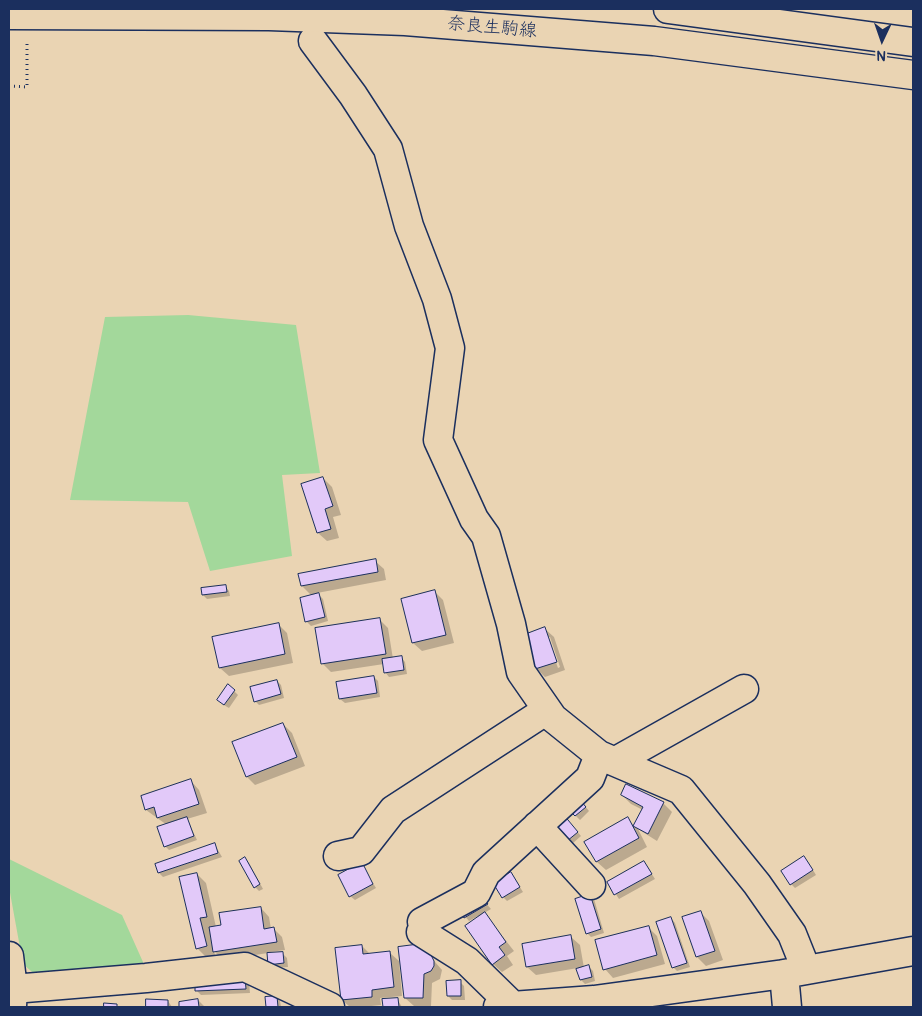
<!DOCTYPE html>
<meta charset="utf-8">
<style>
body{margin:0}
#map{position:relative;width:922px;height:1016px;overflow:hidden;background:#ead4b3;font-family:Pangolin,sans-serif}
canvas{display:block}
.frame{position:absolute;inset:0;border:10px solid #1b2f5e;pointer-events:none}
.north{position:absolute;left:857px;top:15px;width:50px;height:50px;-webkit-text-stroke:4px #ead4b3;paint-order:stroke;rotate:183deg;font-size:14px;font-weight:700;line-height:20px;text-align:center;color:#1b2f5e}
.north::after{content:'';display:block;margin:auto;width:18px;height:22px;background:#1b2f5e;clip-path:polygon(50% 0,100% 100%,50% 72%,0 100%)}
</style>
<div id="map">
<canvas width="922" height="1016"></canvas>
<div class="frame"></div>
<div class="north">N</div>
</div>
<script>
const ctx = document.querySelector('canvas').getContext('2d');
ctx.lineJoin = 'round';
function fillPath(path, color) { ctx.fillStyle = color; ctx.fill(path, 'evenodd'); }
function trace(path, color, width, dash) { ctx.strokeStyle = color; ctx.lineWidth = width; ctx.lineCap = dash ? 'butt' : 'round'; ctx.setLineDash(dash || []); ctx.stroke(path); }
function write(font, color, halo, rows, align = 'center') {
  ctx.font = font + ' Pangolin,"Klee One",sans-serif'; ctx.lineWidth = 4.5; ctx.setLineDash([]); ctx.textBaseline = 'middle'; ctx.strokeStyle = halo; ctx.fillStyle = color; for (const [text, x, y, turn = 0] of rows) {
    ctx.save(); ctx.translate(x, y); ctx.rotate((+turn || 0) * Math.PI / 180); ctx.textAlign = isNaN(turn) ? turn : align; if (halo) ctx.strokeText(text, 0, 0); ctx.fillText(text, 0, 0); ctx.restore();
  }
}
const green = new Path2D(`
 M188,315L296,325L320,473L282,475L292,556L210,571L188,502L70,500L105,317Z
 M9,859L122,915L147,971L39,978L23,964L9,887Z`);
const shadow = new Path2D(`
 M323,478L332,487L341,515L333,517L339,538L327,541L318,533Z
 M375,561L384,569L386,580L317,593L323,599L328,621L311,626L307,622L312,596L302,586Z
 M225,586L229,591L230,596L207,599L203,595V589Z
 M435,592L443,600L454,643L422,651L413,643Z
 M379,619L388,628L393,659L401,657L405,662L407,674L389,677L385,672L384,664L331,672L322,663Z
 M278,624L287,633L293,663L229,676L220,668L214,638Z
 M545,629L554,637L565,670L545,677L536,668ZM547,637H550L560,667L558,668Z
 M374,677L378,681L380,697L345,703L340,699Z
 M277,681L281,685L284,698L259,705L255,701Z
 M234,691L238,695L229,708L222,704Z
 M283,724L292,733L305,766L255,785L247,777Z
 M191,781L199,790L207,813L187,819L197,840L169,850L165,846L167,825L146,810L143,797Z
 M622,795L663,803L672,812L657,841L638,829L647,847L606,870L597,862L586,843L627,819L635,826L643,810L631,804Z
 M584,805L589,811L580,820L570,810Z
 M567,820L581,836L572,844L568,840Z
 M215,845L222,857L163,877L159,873L156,865Z
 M245,859L249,863L263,889L259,891L255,887Z
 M644,862L655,879L619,899L608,882Z
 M808,862L816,875L795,888L791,884Z
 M361,864L376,888L355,900L350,896Z
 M511,873L523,892L507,901L503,897Z
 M197,874L206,883L216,927L261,908L269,917L271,929H274L282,937L285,950L270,952L271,954H283L287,958L288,967L273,968L269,964L268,953L223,960L214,951L215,955L206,957L197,948Z
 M589,895L594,899L604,933L591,937L587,933Z
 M484,901L491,909L484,913L514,951L507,956L513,965L502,972L493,964L478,916L469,921L463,914Z
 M700,912L709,921L723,960L706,966L697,957L683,918Z
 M671,918L675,923L690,967L677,971L673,967Z
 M648,927L657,936L665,964L613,978L605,969Z
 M571,937L580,945L584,968L589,967L593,971L595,981L585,984L581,980L578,968L536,975L527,967Z
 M362,946L370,954L390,953L399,961L402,996L380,998L381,1005L362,1007H350L342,1000Z
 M429,955L442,970L440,979L432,983L431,1006H414L405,998Z
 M245,979L249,983L250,993L201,995L197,991Z
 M460,982L464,986L465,1000H452L448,996Z
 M276,997L280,1001L281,1007H267L266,998Z
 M397,999L402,1007H384L383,1000Z
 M147,1000L168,1001L172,1007H147Z
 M198,1000L205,1007H181L180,1003Z`);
const building = new Path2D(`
 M323,477L333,506L325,509L331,529L317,533L301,484Z
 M376,559L378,572L301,586L298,574Z
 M226,585L227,592L202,595L201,588Z
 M435,590L446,635L412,643L401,599Z
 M319,593L325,617L305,622L300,598Z
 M380,618L386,654L321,664L315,628Z
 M279,623L285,654L219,668L212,637Z
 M545,627L557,662L535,669L524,635Z
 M402,656L404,670L384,673L382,659Z
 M374,676L377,693L339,699L336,682Z
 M277,680L281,694L254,702L250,687Z
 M228,684L235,690L224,705L217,700Z
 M283,723L297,757L246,777L232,742Z
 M191,779L199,804L157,818L154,807L145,810L141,796Z
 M626,784L664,802L648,834L633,826L643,807L621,795Z
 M580,800L586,807L575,816L569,810Z
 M563,814L578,832L567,841L552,824Z
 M187,817L194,836L164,847L157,827Z
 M628,817L639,838L596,862L584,842Z
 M215,843L218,853L158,873L155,864Z
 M804,856L813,870L790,885L781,871Z
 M245,857L260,884L254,888L239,861Z
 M644,861L652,874L614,895L607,882Z
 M362,862L373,884L349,897L338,875Z
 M511,872L520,887L502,898L493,883Z
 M197,873L207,917L200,918L207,946L196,949L179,877Z
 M590,894L601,929L586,934L575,899Z
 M484,899L488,904L464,918L461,913Z
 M261,907L264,929L274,927L277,942L213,952L209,927L221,925L219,913Z
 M701,911L715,951L696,957L682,917Z
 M485,912L506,942L499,947L505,955L492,965L465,926Z
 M671,917L687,963L672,968L656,922Z
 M649,926L657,955L603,970L595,940Z
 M571,935L575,959L526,967L522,944Z
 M421,944L430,953L434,961V966L431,971L424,974L423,998H404L398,947Z
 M362,945L363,954L390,951L394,987L372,990V997L341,1000L335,948Z
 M283,952L284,963L268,965L267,953Z
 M589,965L592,977L580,980L576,969Z
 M245,977L246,989L195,991V980Z
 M461,980V996H447L446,981Z
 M277,996L278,1007H266L265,997Z
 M398,998L399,1007H383L382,999Z
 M146,999L168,1000V1007H146Z
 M198,999L199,1007H179V1002Z
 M104,1003L117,1004V1007H104Z`);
const path = new Path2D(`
 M9,86L27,87V41`);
const street = new Path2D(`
 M313,41L353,95L388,149L409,226L437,299L450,348L438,440L474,519L486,536L511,624L521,672L553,718L599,755L681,790L757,884L792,934L806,969
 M616,761L744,689
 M537,826L591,885
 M338,856L361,851L393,810L547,710
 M422,922L476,893L486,873L590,778L599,755
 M421,932L467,961L512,1005
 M9,956L13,989L12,1006
 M784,974L787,1007
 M13,989L146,978L245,967L330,1007
 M498,1007L594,1000L784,974L913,951`);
const primary = new Path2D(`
 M668,9L913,42
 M9,15L269,16L405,21L654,41L913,75`);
const streetNames = [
 ["奈良生駒線",492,28,5]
];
fillPath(green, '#a3d89b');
fillPath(shadow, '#0003');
fillPath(building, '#e2c9f9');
trace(building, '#1b2f5e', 1);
trace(street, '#1b2f5e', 31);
trace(primary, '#1b2f5e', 31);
trace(path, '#1b2f5e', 3, [1, 4]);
trace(street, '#ead4b3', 28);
trace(primary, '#ead4b3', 28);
write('18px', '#1b2f5e', '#ead4b3', streetNames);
</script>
